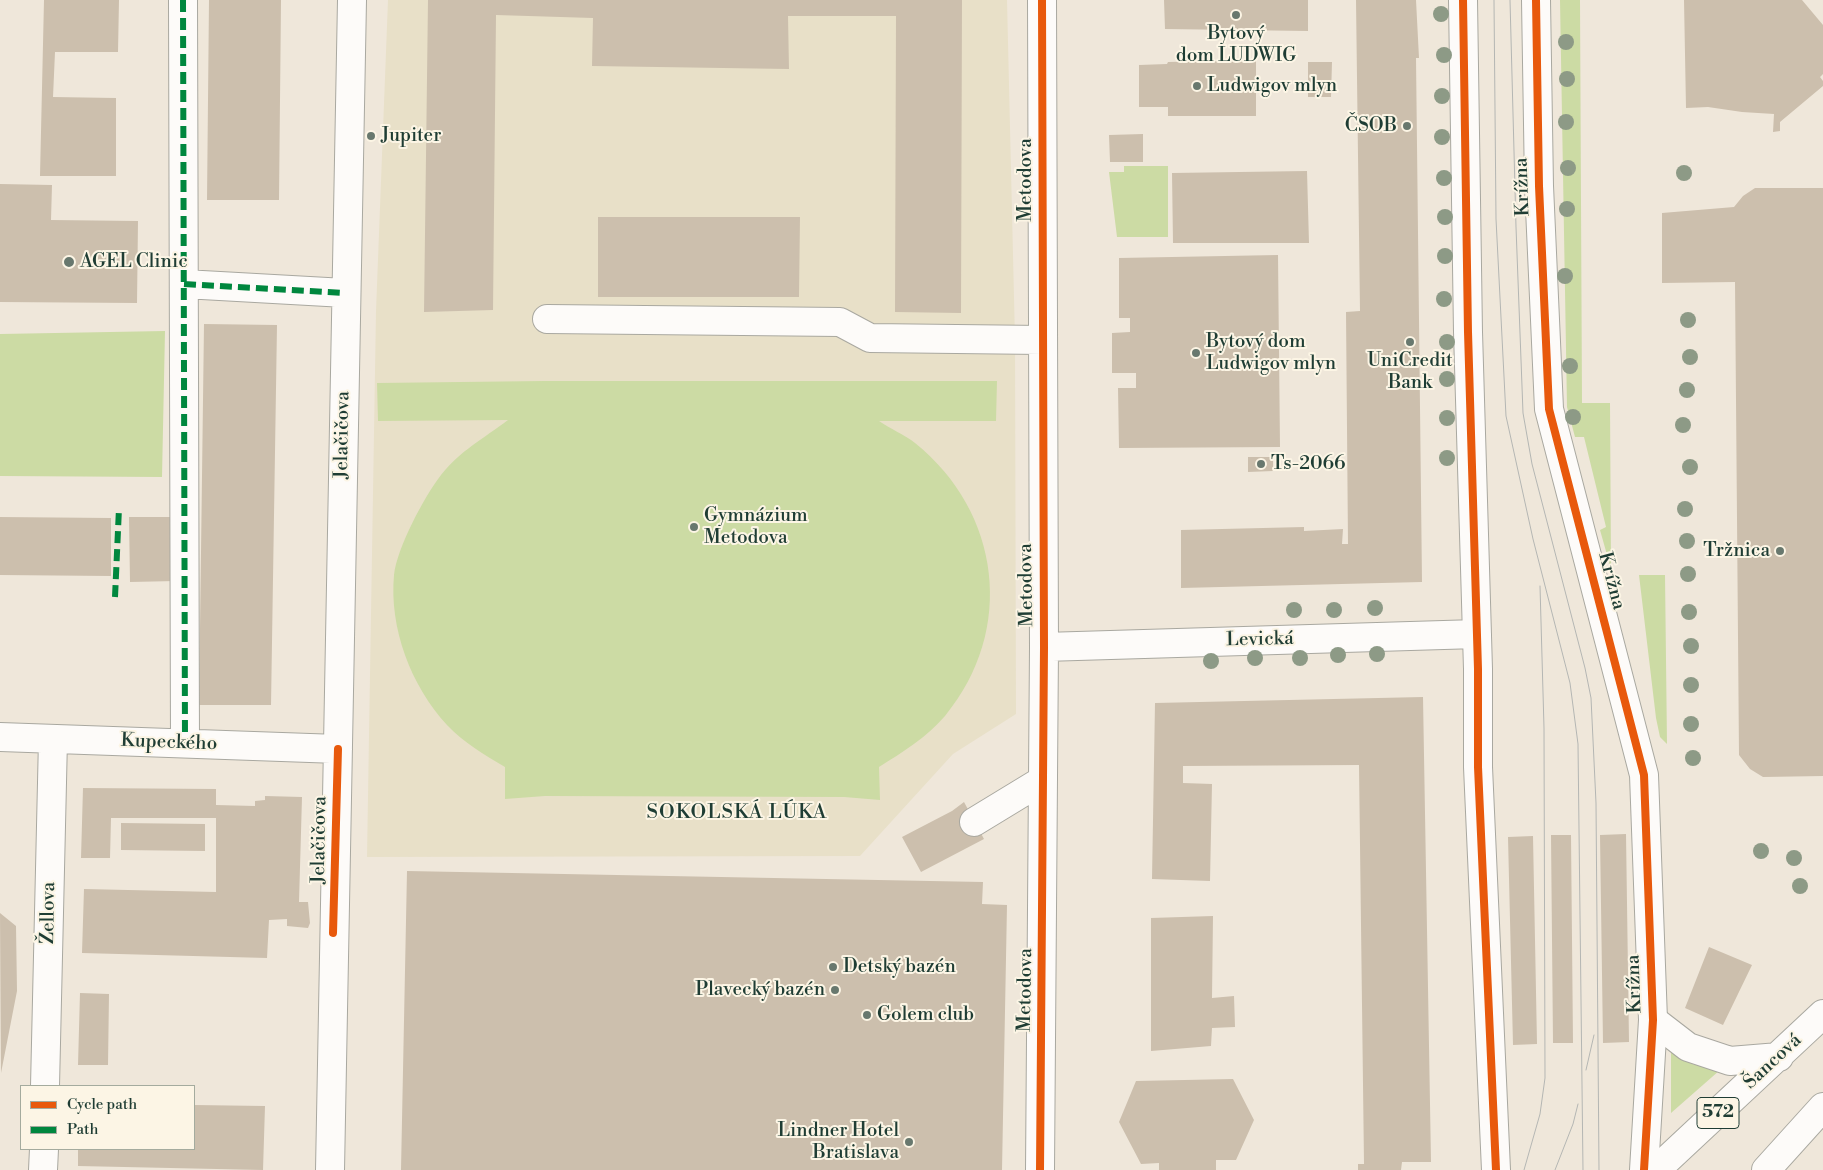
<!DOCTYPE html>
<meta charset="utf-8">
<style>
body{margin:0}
#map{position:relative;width:1823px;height:1170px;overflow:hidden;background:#efe7da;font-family:"Libre Bodoni",serif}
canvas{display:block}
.legend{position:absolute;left:20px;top:1085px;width:175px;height:65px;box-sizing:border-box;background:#fcf5e5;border:1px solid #a4ab9e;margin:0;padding:6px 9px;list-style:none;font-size:15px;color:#1f3d34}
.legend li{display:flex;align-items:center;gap:10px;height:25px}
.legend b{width:25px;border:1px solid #a4ab9e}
</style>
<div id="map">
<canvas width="1823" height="1170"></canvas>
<ul class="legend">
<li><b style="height:6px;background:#e8590c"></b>Cycle path</li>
<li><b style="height:6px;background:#00873e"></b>Path</li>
</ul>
</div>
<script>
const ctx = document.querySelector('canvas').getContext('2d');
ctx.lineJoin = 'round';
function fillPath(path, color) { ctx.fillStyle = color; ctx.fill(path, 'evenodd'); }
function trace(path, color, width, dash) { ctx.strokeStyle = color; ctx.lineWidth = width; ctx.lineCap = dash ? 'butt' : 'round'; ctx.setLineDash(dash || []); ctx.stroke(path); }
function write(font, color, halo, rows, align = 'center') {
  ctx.font = font + ' "Libre Bodoni",serif'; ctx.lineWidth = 4; ctx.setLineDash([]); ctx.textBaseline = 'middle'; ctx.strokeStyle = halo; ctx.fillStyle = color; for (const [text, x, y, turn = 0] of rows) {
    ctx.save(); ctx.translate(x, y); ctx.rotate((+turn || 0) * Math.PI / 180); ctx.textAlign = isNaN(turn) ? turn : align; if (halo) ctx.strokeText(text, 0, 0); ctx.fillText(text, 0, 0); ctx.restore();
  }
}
const built = new Path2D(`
 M388,0H1007L1015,340L1016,714L953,754L860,856L367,857L376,311Z`);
const green = new Path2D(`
 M1560,0H1580L1582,403H1610L1611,569L1600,530L1606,527L1584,437H1575L1567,407Z
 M1124,166H1168V237H1117L1109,172H1124Z
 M165,331L162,477L0,476V334Z
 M544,381H997L996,421H879C890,429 904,434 915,443C1001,512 1016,630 945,716C927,737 903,752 879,767L880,800L844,797L545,796L505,799V767C485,755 464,743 447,725C411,686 389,628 394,575C397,548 424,497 441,475C461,450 483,439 508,420L378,421L377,383Z
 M1639,575H1665L1667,744L1660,737L1656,718Z
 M1671,1050L1692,1064L1720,1070L1671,1113Z`);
const building = new Path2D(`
 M44,0H119L118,52H55L53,97L116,98V176H40Z
 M209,0H281L279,200H207Z
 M428,0H962L961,313L895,312L896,16H788L789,69L592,66L593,18L496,15L493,310L424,312Z
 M1164,0H1308V31L1165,29Z
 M1356,0H1416L1419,58H1416L1422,582L1181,588V530L1304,527V531L1343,529L1342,544H1348L1346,312L1360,311Z
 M1684,0H1802L1823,25V74L1820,77L1823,81V86L1780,122V131L1773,132L1774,114L1742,112L1708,107L1686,108Z
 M1256,60V116H1168V107H1139V65L1167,64L1168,62Z
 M1308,62H1332L1331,97H1308Z
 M1143,134V162H1110L1109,135Z
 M1307,171L1309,243H1173L1172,173Z
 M0,184L52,185L51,220L138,221L137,303L0,302Z
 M1755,188H1823V776L1763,777L1750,769L1739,755L1735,282L1662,283V213L1734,207L1743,196Z
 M598,217H800L799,297H598Z
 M1278,255L1280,447L1119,448L1118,388H1136V373H1112V333L1130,332V318H1119V258Z
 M204,324L277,325L271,705H199Z
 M1248,457H1273V471L1248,472Z
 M0,517L111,518V576L0,575Z
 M129,517H176V581L130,582Z
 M1423,697L1431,1162H1402L1401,1170H1358V1164H1364L1359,765L1183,766V783L1212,784L1210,881L1152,879L1155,703Z
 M83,788L216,789V805L255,806V801L265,800V796L302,797L299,902H308L310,923L308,928L287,926V919L269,920L267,958L82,953L84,889L216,892V818H111L110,858H81Z
 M964,802L984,839L921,872L902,837L952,811Z
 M121,823L205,824V851L121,850Z
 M1626,834L1629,1042L1603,1043L1600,835Z
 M1551,835H1571L1573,1043H1553Z
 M1533,836L1537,1044L1513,1045L1508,837Z
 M407,871L983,882L982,904L1007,905L1002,1170H401Z
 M0,913L16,926L17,991L1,1073Z
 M1213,916L1212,998L1234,996L1235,1027L1212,1028L1211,1046L1151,1051V918Z
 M1709,947L1752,965L1723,1025L1685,1008Z
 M80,993L109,994L108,1065H78Z
 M1233,1079L1254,1120L1236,1160H1216V1170H1159V1163L1141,1164L1119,1122L1136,1081Z
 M194,1105L265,1106L263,1170L78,1166V1149H194Z`);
const minor = new Path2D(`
 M183,0L185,743
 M1463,0L1468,332L1478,669V767L1496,1170
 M1536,0L1539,186L1549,409L1644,775L1653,1020L1644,1170
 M184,284L345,293
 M547,319L840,322L870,338L1042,340
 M1044,647L1477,634
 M0,737L338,749
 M974,822L1043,780
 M45,1086L53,739
 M43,1170L44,1149
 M330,1170L352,0
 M1040,1170L1044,647L1042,0`);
const major = new Path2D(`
 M1653,1020L1688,1047L1730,1061L1779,1057
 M1656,1170L1823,1014
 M1766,1170L1823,1107`);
const tram = new Path2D(`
 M1494,0L1496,219L1506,416L1533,539L1570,683L1578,744L1583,1170
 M1510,0L1516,227L1523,413L1532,464L1585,668L1591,698L1596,803L1599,1170
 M1586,1070L1594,1035
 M1524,1170L1540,1114L1545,1078L1544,728L1540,586
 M1555,1170L1573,1124L1578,1104`);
const quiet = new Path2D(`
 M183,0L185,743
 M184,284L345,293
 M115,597L119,508`);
const cycleway = new Path2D(`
 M1463,0L1468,332L1478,669V767L1496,1170
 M1536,0L1539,186L1549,409L1644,775L1653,1020L1644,1170
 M333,933L338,749
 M1040,1170L1044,647L1042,0`);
const trees = [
 [1441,14],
 [1566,42],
 [1444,55],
 [1567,79],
 [1442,96],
 [1566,122],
 [1442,137],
 [1568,168],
 [1684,173],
 [1444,178],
 [1567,209],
 [1445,217],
 [1445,256],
 [1565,276],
 [1444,299],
 [1688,320],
 [1447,342],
 [1690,357],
 [1570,366],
 [1447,379],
 [1687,390],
 [1573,417],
 [1447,418],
 [1683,425],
 [1447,458],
 [1690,467],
 [1685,509],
 [1687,541],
 [1688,574],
 [1375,608],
 [1294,610],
 [1334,610],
 [1689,612],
 [1691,646],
 [1377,654],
 [1338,655],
 [1255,658],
 [1300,658],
 [1211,661],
 [1691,685],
 [1691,724],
 [1693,758],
 [1761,851],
 [1794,858],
 [1800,886]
];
const markers = [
 [1236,15,5,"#68786e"],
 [1197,86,5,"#68786e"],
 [1407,126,5,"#68786e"],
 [371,136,5,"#68786e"],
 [69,262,6,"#68786e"],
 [1410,342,5,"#68786e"],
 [1196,353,5,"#68786e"],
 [1261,464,5,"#68786e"],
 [694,527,5,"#68786e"],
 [1780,551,5,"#68786e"],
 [833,967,5,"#68786e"],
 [835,990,5,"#68786e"],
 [867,1015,5,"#68786e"],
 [909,1142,5,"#68786e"]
];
const shields = [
 [1718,1113,42]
];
const shieldNames = [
 ["572",1718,1113]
];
const poiNames = [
 ["Bytový",1236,34,"center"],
 ["dom LUDWIG",1236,56,"center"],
 ["Ludwigov mlyn",1207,86],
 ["ČSOB",1397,126,"right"],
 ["Jupiter",381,136],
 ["AGEL Clinic",80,262],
 ["Bytový dom",1206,342],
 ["Ludwigov mlyn",1206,364],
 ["UniCredit",1410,361,"center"],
 ["Bank",1410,383,"center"],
 ["Ts-2066",1271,464],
 ["Gymnázium",704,516],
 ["Metodova",704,538],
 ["Tržnica",1770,551,"right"],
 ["Detský bazén",843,967],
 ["Plavecký bazén",825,990,"right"],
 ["Golem club",877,1015],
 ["Lindner Hotel",899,1131,"right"],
 ["Bratislava",899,1153,"right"]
];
const streetNames = [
 ["Metodova",1026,180,-90],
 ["Krížna",1523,187,-92],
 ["Jelačičova",343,435,-89],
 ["Krížna",1611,581,75],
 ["Metodova",1027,585,-91],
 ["Levická",1260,640,-1],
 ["Kupeckého",169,743,2],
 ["Jelačičova",320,840,-89],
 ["Žellova",49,913,-89],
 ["Krížna",1635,984,-92],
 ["Metodova",1026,990,-89],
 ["Šancová",1773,1062,-43]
];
const neighbourhoodNames = [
 ["SOKOLSKÁ LÚKA",737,813]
];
fillPath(built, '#e8e0c8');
fillPath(green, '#ccdba4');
fillPath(building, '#ccbfad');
trace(minor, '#a9a8a0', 30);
trace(major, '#a9a8a0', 30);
trace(minor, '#fdfbf9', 28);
trace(major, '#fdfbf9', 28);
trace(tram, '#b4b6b3', 1);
trace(quiet, '#00873e', 6, [12, 6]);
trace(cycleway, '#e8590c', 8);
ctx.fillStyle = '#8d9a86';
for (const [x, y] of trees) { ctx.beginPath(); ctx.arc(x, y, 8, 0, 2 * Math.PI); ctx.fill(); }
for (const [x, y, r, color] of markers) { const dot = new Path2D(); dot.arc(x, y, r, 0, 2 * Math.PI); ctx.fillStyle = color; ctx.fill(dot); trace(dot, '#fcf5e5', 2); }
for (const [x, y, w] of shields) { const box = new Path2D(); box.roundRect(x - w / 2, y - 15.5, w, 31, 4); ctx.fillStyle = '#fcf5e5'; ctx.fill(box); trace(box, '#1f3d34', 1); }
write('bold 18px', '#1f3d34', null, shieldNames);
write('19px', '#1f3d34', '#fcf5e5', poiNames, 'left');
write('19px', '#1f3d34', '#fcf5e5', streetNames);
ctx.letterSpacing = '1px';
write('20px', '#1f3d34', '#fcf5e5', neighbourhoodNames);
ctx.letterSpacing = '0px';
</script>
